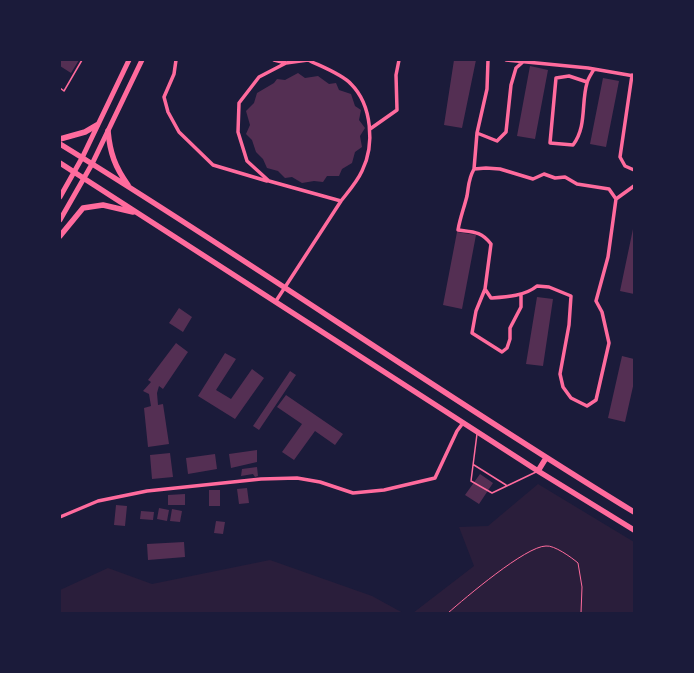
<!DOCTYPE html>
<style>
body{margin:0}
#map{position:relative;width:694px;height:673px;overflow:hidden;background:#1b1b3a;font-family:"Source Serif 4",serif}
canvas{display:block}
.frame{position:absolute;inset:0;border:61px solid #1b1b3a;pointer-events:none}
</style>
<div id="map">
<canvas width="694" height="673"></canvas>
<div class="frame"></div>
</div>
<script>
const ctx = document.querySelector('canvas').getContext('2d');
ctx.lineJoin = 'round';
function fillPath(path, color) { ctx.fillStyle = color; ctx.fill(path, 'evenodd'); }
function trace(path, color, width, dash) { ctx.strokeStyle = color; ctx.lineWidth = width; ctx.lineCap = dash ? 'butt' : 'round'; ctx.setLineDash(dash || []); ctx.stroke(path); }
const green = new Path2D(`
 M538,484L634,542V613H413L474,566L459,527L488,526Z
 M270,560L372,596L403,613H60V590L108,568L152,584Z`);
const building = new Path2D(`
 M60,60H79L71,73L60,66Z
 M454,60H476L462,128L444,125Z
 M530,66L548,70L535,139L517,136Z
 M298,73L305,78L318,76L329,84L336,83L339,90L351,94L355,106L361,110L359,120L365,128L360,136L362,147L355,152L352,163L342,169L339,176H327L323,182L314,181L302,183L292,177L285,178L278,171L267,168L263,159L256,152L252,140L246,134L250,125L246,111L254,103L257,93L274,83L277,79L285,80Z
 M603,78L619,81L606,147L590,144Z
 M633,229H634V294L620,291Z
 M457,232L476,235L462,309L443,305Z
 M537,297L553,299L543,366L526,364Z
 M179,308L192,317L183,332L169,323Z
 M176,343L188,352L163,389L159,386L157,393L158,405L163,404L169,444L148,447L144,408L151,406L149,394L143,391L151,382L148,380Z
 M225,353L236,359L216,390L231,399L252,369L264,378L235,419L198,396Z
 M622,356L634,359V382L625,422L608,418Z
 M290,371L296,375L259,430L253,426Z
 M286,395L343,434L335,445L315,431L294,460L282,452L302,424L277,407Z
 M257,450V462L231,468L229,454Z
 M170,453L173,477L152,479L150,455Z
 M215,454L217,469L188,474L186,458Z
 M257,467L258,476L255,477L253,474L241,476L242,469Z
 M480,474L493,483L479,504L465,495Z
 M247,488L249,503L239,504L237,489Z
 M209,490H220V506H209Z
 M185,494V505H168V495Z
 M116,505L127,506L125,526L114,525Z
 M159,508L169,510L167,521L157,519Z
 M172,509L182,511L180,522L170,521Z
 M141,511L154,512L153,520L140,519Z
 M216,521L225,522L223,534L214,533Z
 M184,542L185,557L148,560L147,544Z`);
const path = new Path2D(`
 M448,613C465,598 526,546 546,546C554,545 571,557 578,563L582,587L581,613`);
const service = new Path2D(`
 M60,88L64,91L82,60
 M477,434L471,481L492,493L536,472
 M474,465L506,485`);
const minor = new Path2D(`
 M176,60L174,74L164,97L168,112L179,132L213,165L267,181
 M274,60L286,63
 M308,60C320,66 342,74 351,84C372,105 375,145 362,171C357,182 348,192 341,201L269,181L247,161L238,132L239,103L259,77L286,63Z
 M488,60L487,89L477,133L474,169L486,168L500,169L533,179L544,174L555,178L565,177L577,184L609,189L616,199L634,186
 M506,60L588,68L634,76
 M632,75L620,157L625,166L634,170
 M587,82L569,76L556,78L550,143L573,145C587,127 581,103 587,83C588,78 592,73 594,69
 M370,129L397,110L396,75L399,60
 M477,133L497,141L506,132L511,85L516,68L524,61
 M474,169C468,180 469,185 467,196C464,208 460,218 458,230C473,232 481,231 491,244L485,289L491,298C506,297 525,296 537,286L549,287L571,296L569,325L560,374L563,387L571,398L587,406L596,400L609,343L602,312L596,301L608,257L616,199
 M485,289L476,311L472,333L502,352L507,348L510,339V328L521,307V295
 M276,301L341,201
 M60,517L98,501L147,491L261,479L297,478L320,482L353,493L384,490L435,478L457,431L463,423`);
const secondary = new Path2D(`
 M60,197L82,158L129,60
 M60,220L92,164L142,60`);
const trunk = new Path2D(`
 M108,131C110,153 115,167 128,185
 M60,139L85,132L97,125
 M60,144C254,263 440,394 634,512
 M60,163L538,471L634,530
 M60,236L83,208L103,205L133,212
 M538,471L546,458`);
fillPath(green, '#2a1e3b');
fillPath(building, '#542f53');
trace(path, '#ff6b9d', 1);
trace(service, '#ff6b9d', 1.5);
trace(minor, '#ff6b9d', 3.5);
trace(secondary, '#ff6b9d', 5);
trace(trunk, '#ff6b9d', 5.5);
</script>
